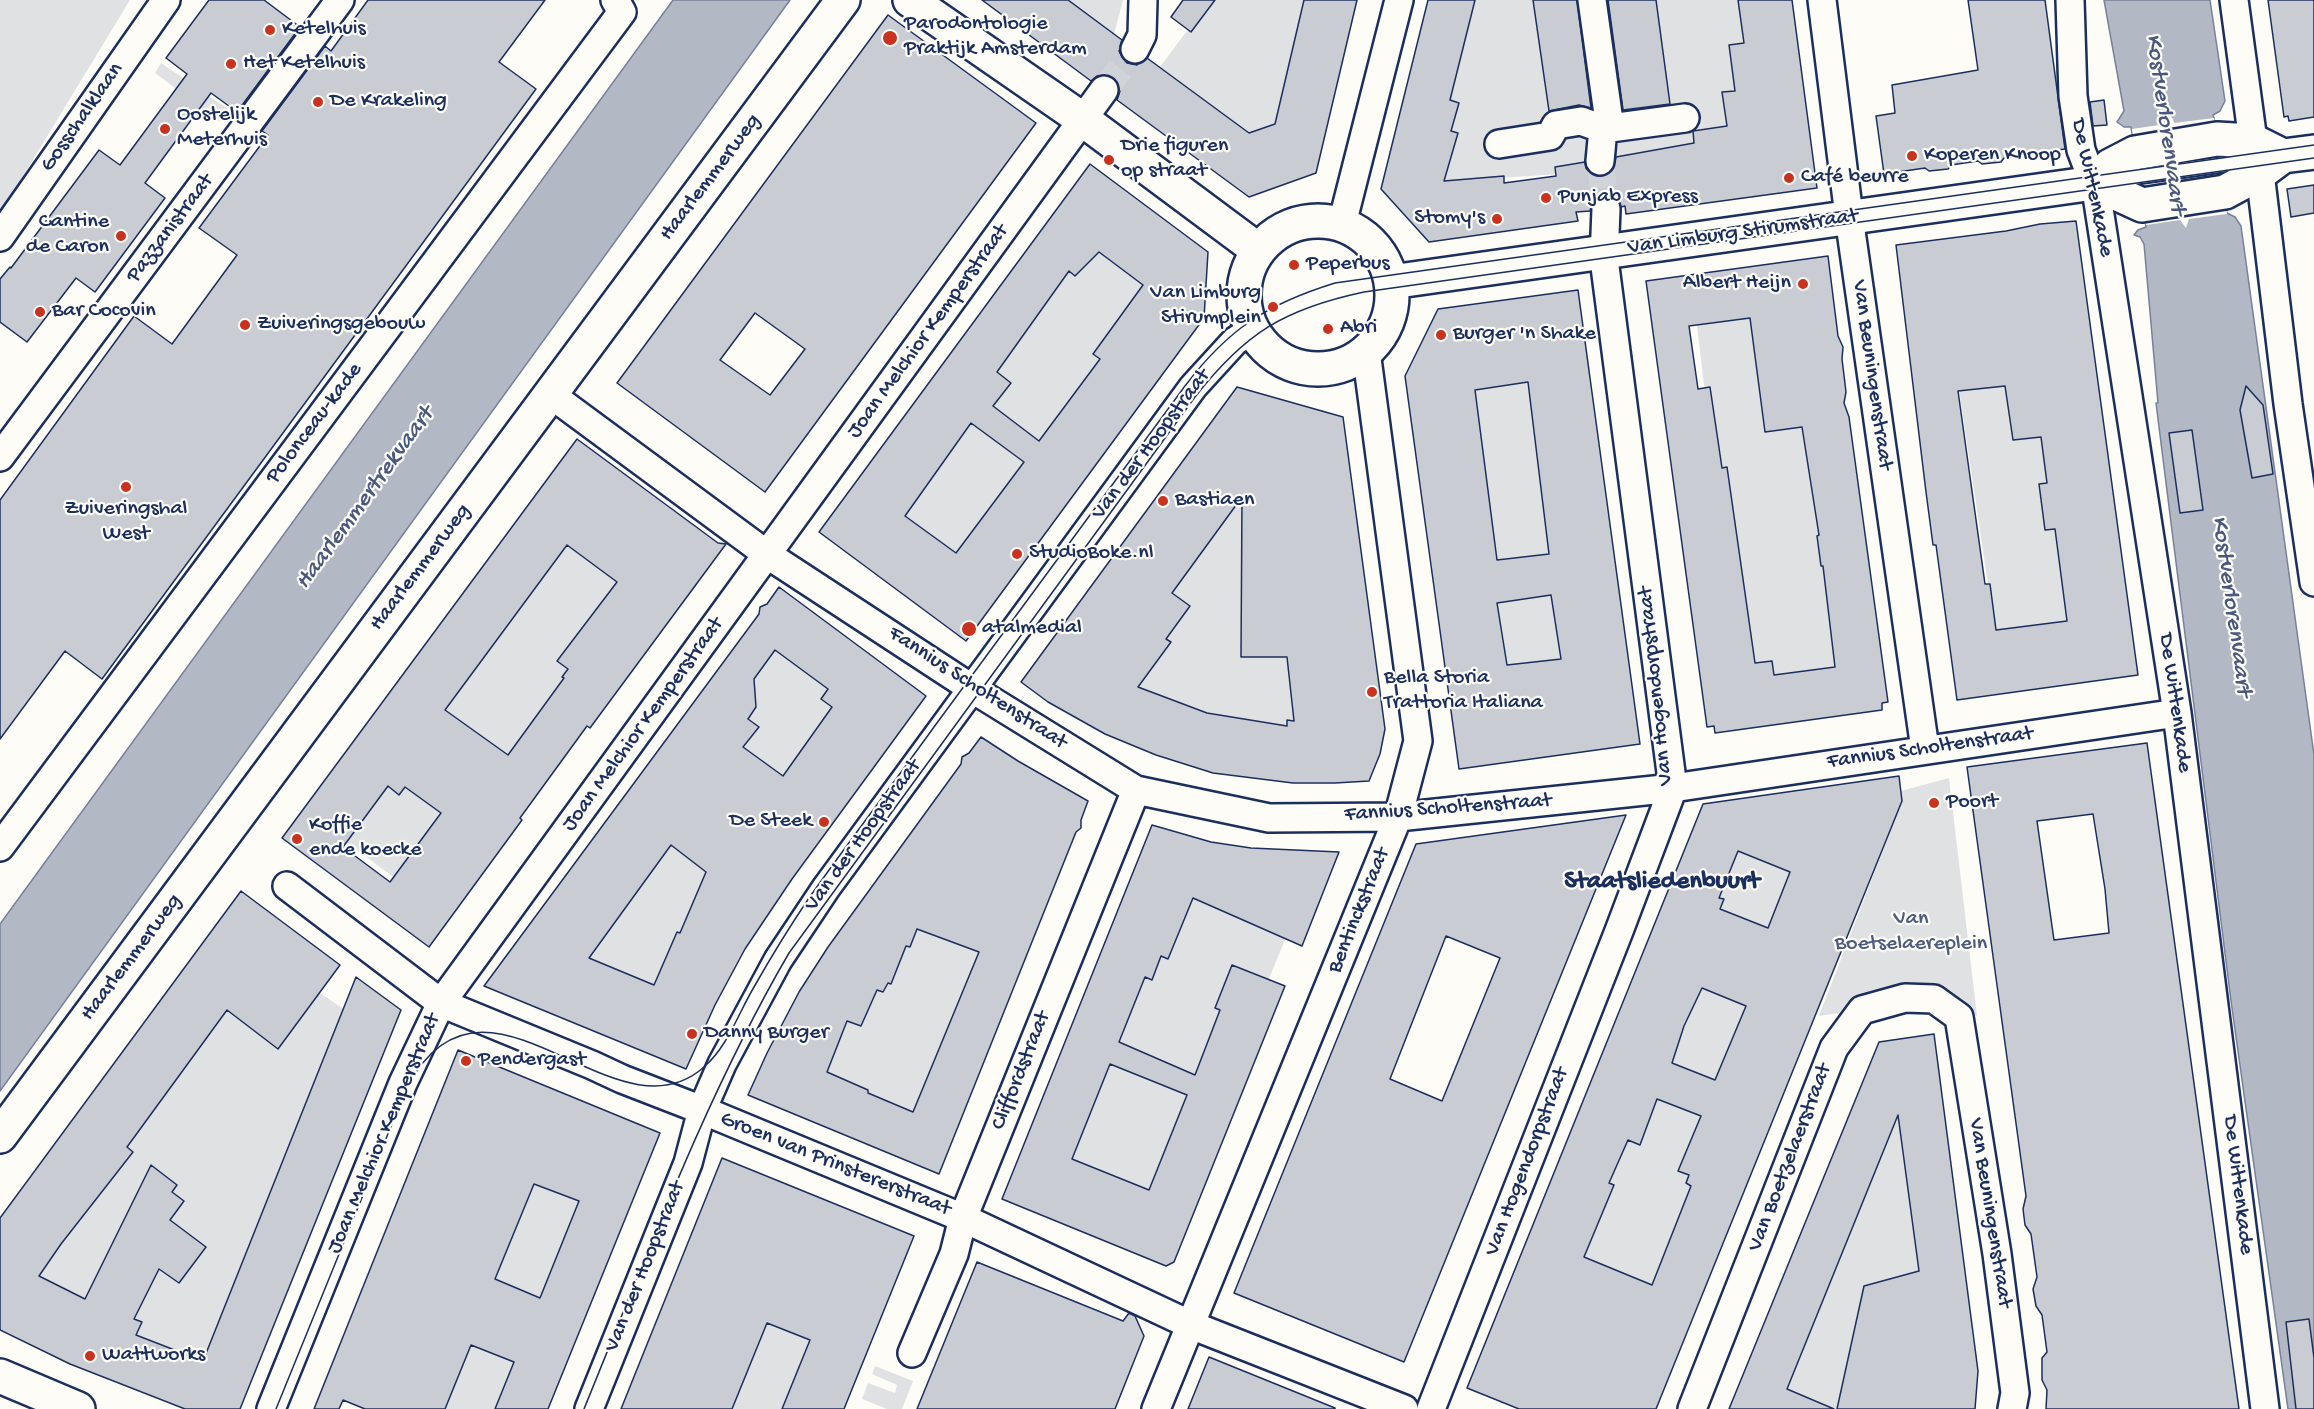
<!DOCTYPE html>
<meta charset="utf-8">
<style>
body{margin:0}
canvas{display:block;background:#fdfcf7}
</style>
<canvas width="2314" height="1409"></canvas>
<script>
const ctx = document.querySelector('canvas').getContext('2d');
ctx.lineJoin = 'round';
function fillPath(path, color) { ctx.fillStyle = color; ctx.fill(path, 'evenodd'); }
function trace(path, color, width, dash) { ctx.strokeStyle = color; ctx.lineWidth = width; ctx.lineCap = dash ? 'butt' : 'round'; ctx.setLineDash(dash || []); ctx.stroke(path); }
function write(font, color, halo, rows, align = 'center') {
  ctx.font = font + ' "Gochi Hand",sans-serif'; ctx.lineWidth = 4.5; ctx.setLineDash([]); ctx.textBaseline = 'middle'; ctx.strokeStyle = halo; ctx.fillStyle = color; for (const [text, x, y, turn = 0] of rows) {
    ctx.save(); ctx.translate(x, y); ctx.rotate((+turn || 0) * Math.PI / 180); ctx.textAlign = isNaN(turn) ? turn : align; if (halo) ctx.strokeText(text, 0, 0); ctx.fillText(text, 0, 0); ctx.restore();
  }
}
const green = new Path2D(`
 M0,0H130L0,214Z
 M1057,0H1123L1112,42Z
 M1210,0H1337L1257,167L1154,75Z
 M1468,0H1760L1778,159L1427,183Z
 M161,63L228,109L219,121L155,73Z
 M1111,210L1189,271L969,596L872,526Z
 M2062,250L2115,654L2001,671L1942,276Z
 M1806,299L1871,691L1743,711L1697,326Z
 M1553,328L1607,726L1496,739L1444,349Z
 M1255,425L1357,753L1070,681Z
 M587,480L685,553L429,904L332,831Z
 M787,628L894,721L679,1027L548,973Z
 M990,774L1061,820L934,1140L801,1084Z
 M1949,778L1977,1016L1908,989L1852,1011L1819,1016L1902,801L1901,791Z
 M1850,798L1618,1396L1505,1350L1720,823Z
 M1183,864L1307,886L1164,1234L1058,1189Z
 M254,949L369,1026L222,1388L11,1292Z
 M1906,1059L1942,1409H1755Z
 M482,1107L619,1153L516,1409H361Z
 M756,1215L884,1261L822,1409H671Z
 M875,1366L913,1381L902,1409H887L862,1399L868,1383L895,1393L897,1385L872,1374Z`);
const water = new Path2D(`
 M673,0H790L0,1091V924Z
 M2104,0H2210L2225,101L2220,111L2213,115L2214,118L2227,213L2235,217L2241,226L2314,755V1409H2288L2231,1001L2156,403H2158L2144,244L2140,237L2134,235L2138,230L2146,227L2131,127H2124L2117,122L2124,111Z`);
const pier = new Path2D(`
 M2170,116L2173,119L2174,123L2214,118L2225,192L2227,214L2189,219L2186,228L2180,220L2146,225L2140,192L2132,129L2166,124L2167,118Z`);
const building = new Path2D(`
 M209,0H264L300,27L237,112L211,93L145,183L165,198L95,292L76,278L27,342L0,322V279L10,267L11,268L99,150L120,165L187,74L166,58Z
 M368,0H545L499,62L536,89L102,679L65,651L0,739V500L134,316L172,344L237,255L199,228L268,135L262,131L325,46L331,51Z
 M982,0H1068L1122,40L1119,51L1122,57L1127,63L1137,65L1147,58L1249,133L1275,124L1304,0H1357L1316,173L1249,197L1117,100L1120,91L1118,83L1114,78L1105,74L1097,76L1091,81Z
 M1183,0H1215L1191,32L1171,17Z
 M1428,0H1475L1450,100L1459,103L1451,131L1458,133L1444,181L1504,176V183L1556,176L1555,167L1585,162L1586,168L1591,174L1598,177L1606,175L1613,170L1616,157L1694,143L1693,131L1727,126L1722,92L1735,91L1729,45L1744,43L1738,0H1792L1817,188L1626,214L1625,206L1621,207L1615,196L1606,193L1598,195L1593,200L1590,211L1576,212L1578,221L1429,242L1381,189Z
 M1533,0H1577L1591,108L1579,105L1549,111Z
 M1608,0H1656L1670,104L1623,110Z
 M1968,0H2045L2065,149L2004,158L2001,162L1982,164L1978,161L1951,165L1948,169L1929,171L1925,168L1884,174L1876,116L1895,113L1892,85L1978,70Z
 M2268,0H2314V117L2289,121L2288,116L2284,117Z
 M888,15L1036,123L765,492L617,383ZM755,313L805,349L770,395L720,360Z
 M2104,100L2107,125L2093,126L2090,102Z
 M1090,164L1208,252L1204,318L966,641L819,532ZM1099,252L1143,285L1093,354L1100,359L1039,441L993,406L1011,383L997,372L1069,271L1075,276ZM971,423L1024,462L956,553L905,516Z
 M2314,185V213L2291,217L2287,189Z
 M2076,221L2138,675L1957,700L1936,545H1933L1926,492L1896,245L2006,231L2040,224ZM2005,386L2013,440L2041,437L2047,483L2039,484L2045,530L2055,529L2067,621L1996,630L1990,584H1985L1958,391Z
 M1828,256L1838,336L1843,347L1842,359L1846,392L1844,403L1849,417L1888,702L1882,703V710L1715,733L1714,726L1707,727L1646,281ZM1750,318L1765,432L1802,427L1819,535L1817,536L1821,566H1823L1835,667L1774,675L1772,661L1755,663L1727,467L1722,468L1710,387L1698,389L1689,326Z
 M1578,290L1640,744L1459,769L1405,376L1438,309ZM1528,382L1549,554L1497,560L1475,390ZM1551,595L1561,659L1507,665L1497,603Z
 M2246,386L2263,405L2273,474L2252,478L2240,410Z
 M1237,387L1343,417L1385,729L1380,754L1369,781L1335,783H1293L1213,773L1156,755L1105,734L1048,702L1021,682ZM1242,497L1241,657H1287L1294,721L1287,720V726L1207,713L1138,687L1171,642L1166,639L1190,606L1172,593Z
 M2192,430L2203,510L2180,513L2169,433Z
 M577,439L718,543L726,544L590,728L587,726L520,818L522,820L429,947L282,838ZM567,545L617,582L557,661L568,669L562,677L564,678L508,755L445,710ZM388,786L399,795L405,787L441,813L390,882L343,847Z
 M779,587L926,696L792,879L745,949L715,1005L686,1069L484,986L759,614L760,607L767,604ZM775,650L828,689L821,699L832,707L783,776L743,747L759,727L748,719L756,707L754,679ZM671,845L706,872L680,933L677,932L654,985L589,958Z
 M981,737L1018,761L1088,801L1081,820V828L1076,832L939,1174L748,1095L767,1053L799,992L828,947L961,764L962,757L969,753ZM917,929L979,952L913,1112L868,1093V1090L827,1072L847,1021L861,1026L877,990L883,992L888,983L891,984L906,946L910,947Z
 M2147,743L2239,1409H2046L2047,1390L2042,1380V1358L2047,1352L2042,1315L2036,1306L2033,1289L2037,1277L2031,1234L2025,1225L2023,1209L2026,1196L1967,767ZM2093,814L2105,889L2109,933L2054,940L2037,821Z
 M1899,776L1902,801L1656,1409H1519L1467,1388L1703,804ZM1738,851L1790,872L1768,928L1720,909L1724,899L1719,898ZM1702,988L1746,1006L1715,1080L1672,1063L1684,1026ZM1657,1099L1701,1116L1678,1171L1689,1175L1686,1183L1691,1186L1652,1285L1584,1257L1614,1185L1609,1183L1628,1140L1640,1145Z
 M1626,815L1404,1362L1234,1293L1416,844ZM1446,936L1500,958L1442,1101L1390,1079Z
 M1152,825L1211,842L1251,848L1339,852L1302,946L1193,898L1168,959L1161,956L1152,980L1145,977L1119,1042L1195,1075L1220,1010L1215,1008L1232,965L1285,986L1174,1262L1166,1266L1002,1199ZM1110,1064L1187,1095L1149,1190L1072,1159Z
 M241,891L340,965L278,1049L227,1010L127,1147L133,1152L61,1244L39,1276L85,1299L151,1165L177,1185L172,1192L184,1201L170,1220L206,1247L179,1283L159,1269L134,1319L142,1322L136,1335L203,1361L356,977L401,1010L240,1409H185L70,1364L0,1330V1218Z
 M1934,1034L1978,1371L1975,1409H1837L1864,1286L1919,1271L1898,1115L1787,1389L1834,1409H1729L1879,1042Z
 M458,1050L660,1133L548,1409H495L514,1362L471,1345L445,1409H365L343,1400L339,1409H314ZM534,1184L579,1201L540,1298L495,1279Z
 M722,1158L914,1236L844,1409H782L810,1340L767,1323L732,1409H621Z
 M977,1262L1123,1321L1129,1313L1135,1316L1144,1336L1115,1409H917Z
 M2309,1319L2314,1358V1409H2296L2286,1322Z
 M1209,1357L1335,1408V1409H1188Z`);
const streetTunnel = new Path2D(`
 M1104,90L1135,49
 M1600,161L1606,209`);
const lane = new Path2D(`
 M2105,181L2261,159`);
const street = new Path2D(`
 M1592,0L1608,114L1603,129L1600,161
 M1822,0L1850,224L1925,749
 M2070,0L2073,96L2081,150L2096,189L2177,713L2265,1409
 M2234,0L2253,141L2260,173L2288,404L2314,582
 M1135,49L1142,35L1143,0
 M1499,144L1550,136L1556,125L1581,121L1603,129L1685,118
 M1342,224L1399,0
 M0,237L166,0
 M550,394L768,555L979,693L1136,790L1269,818L1398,817L1673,788L2177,713
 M0,457L340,0
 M0,847L622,12L615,0
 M287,886L441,1003L592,1065L622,1079L702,1110L963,1218L1191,1325L1404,1409
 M912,1353L954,1254L963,1218L1136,790
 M271,1409L403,1083L441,1003L1104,90
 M589,1409L688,1163L702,1110L722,1064L778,960L826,888L1193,387L1235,341L1252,330
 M1156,1409L1398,817L1418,741L1366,351
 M1431,1409L1619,931L1673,788L1604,259L1606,209
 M1692,1409L1834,1048L1862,1010L1905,998L1934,999L1959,1017L1997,1254L2015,1393L2012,1409`);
const secondary = new Path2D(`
 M910,0L1082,119L1258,250
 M2094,183L2110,166L2135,153L2217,139L2253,141L2283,156
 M1244 295a74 74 0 1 1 148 0a74 74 0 1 1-148 0Z
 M1391,282L2094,183L2142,205L2225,192L2260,173L2283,156L2314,152
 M0,1136L843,0
 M0,1376L78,1409`);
const tram = new Path2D(`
 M276,1409L407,1087C486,939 614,1147 704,1067C728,1046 738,1014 754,987C771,957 790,926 809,898C850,840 893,784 934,727C1018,613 1101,500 1185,386C1228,329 1267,304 1335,283L2314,145
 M584,1409C647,1255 705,1097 789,953L1195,397C1245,333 1284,309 1364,292L2314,158`);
const markers = [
 [270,30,6,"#c8321e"],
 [890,38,8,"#c8321e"],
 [231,64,6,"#c8321e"],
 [318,102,6,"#c8321e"],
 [165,129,6,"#c8321e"],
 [1912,156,6,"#c8321e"],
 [1109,160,6,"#c8321e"],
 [1789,178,6,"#c8321e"],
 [1546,198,6,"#c8321e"],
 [1497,219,6,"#c8321e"],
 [121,236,6,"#c8321e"],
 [1294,265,6,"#c8321e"],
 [1803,284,6,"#c8321e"],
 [1273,307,6,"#c8321e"],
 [40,312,6,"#c8321e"],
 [245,325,6,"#c8321e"],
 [1328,329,6,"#c8321e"],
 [1441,335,6,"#c8321e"],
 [126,487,6,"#c8321e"],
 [1163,501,6,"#c8321e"],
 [1017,554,6,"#c8321e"],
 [969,629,8,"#c8321e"],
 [1372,692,6,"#c8321e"],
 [1934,803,6,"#c8321e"],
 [824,822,6,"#c8321e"],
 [297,839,6,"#c8321e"],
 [692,1034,6,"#c8321e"],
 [466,1061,6,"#c8321e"],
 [90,1356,6,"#c8321e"]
];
const poiNames = [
 ["Parodontologie",904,25],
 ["Praktijk Amsterdam",904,50],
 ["Ketelhuis",282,30],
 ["Het Ketelhuis",243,64],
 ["De Krakeling",330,102],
 ["Oostelijk",177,116],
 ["Meterhuis",177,141],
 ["Drie figuren",1121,147],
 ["op straat",1121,172],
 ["Koperen Knoop",1924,156],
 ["Café beurre",1801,178],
 ["Punjab Express",1558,198],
 ["Stomy's",1485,219,"right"],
 ["Cantine",109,223,"right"],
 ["de Caron",109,248,"right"],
 ["Peperbus",1306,265],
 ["Albert Heijn",1791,284,"right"],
 ["Van Limburg",1261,294,"right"],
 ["Stirumplein",1261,319,"right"],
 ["Bar Cocovin",52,312],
 ["Zuiveringsgebouw",257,325],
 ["Abri",1340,329],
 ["Burger 'n Shake",1453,335],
 ["Bastiaen",1175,501],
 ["Zuiveringshal",126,510,"center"],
 ["West",126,535,"center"],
 ["StudioBoke.nl",1029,554],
 ["atalmedial",982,629],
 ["Bella Storia",1384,679],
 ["Trattoria Italiana",1384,704],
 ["Poort",1946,803],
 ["De Steek",812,822,"right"],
 ["Koffie",309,826],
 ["ende koecke",309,851],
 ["Danny Burger",704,1034],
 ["Pendergast",478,1061],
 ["Wattworks",102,1356]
];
const streetNames = [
 ["Gosschalklaan",83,118,-55],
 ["Haarlemmerweg",711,178,-53],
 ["De Wittenkade",2091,188,78],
 ["Pazzanistraat",171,229,-53],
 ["Van Limburg Stirumstraat",1743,233,-8],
 ["Joan Melchior Kemperstraat",929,332,-54],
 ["Van Beuningenstraat",1871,375,82],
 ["Polonceau-kade",315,424,-53],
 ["Van der Hoopstraat",1152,445,-53],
 ["Haarlemmerweg",421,568,-53],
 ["Van Hogendorpstraat",1657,686,-96],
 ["Fannius Scholtenstraat",977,689,33],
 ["De Wittenkade",2174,703,82],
 ["Joan Melchior Kemperstraat",644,725,-54],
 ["Fannius Scholtenstraat",1930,749,-8],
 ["Fannius Scholtenstraat",1448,809,-4],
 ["Van der Hoopstraat",864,836,-54],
 ["Bentinckstraat",1360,911,-68],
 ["Haarlemmerweg",132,958,-53],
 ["Cliffordstraat",1022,1071,-68],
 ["Joan Melchior Kemperstraat",385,1134,-67],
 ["Van Boetzelaerstraat",1791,1158,-69],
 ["Van Hogendorpstraat",1528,1162,-69],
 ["Groen van Prinstererstraat",835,1165,22],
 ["De Wittenkade",2237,1185,83],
 ["Van Beuningenstraat",1989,1213,81],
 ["Van der Hoopstraat",646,1267,-68]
];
const parkNames = [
 ["Van",1911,920],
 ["Boetselaereplein",1911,945]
];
const waterNames = [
 ["Kostverlorenvaart",2164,124,82],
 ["Haarlemmertrekvaart",366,499,-54],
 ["Kostverlorenvaart",2230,606,82]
];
const quarterNames = [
 ["Staatsliedenbuurt",1662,883]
];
fillPath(green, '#e0e1e3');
fillPath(water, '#b3b8c5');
trace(water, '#76819c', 1.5);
fillPath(pier, '#fdfcf7');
fillPath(building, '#c9ccd3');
trace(building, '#1b2f5e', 1.5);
trace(streetTunnel, '#d0d3d8', 27, [27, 14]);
trace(lane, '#1b2f5e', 18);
trace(street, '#1b2f5e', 32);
trace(secondary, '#1b2f5e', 38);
trace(lane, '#fdfcf7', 14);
trace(street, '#fdfcf7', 27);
trace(secondary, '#fdfcf7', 33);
trace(tram, '#1b2f5e', 1.5);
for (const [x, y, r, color] of markers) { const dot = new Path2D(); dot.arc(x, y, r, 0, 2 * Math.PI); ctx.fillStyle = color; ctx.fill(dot); trace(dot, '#fdfcf7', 2); }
write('22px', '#1b2f5e', '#fdfcf7', poiNames, 'left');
write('22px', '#1b2f5e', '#fdfcf7', streetNames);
write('22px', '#4c5c7f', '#fdfcf7', parkNames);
write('italic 24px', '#49587d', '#fdfcf7', waterNames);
write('bold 26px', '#1b2f5e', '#fdfcf7', quarterNames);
</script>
